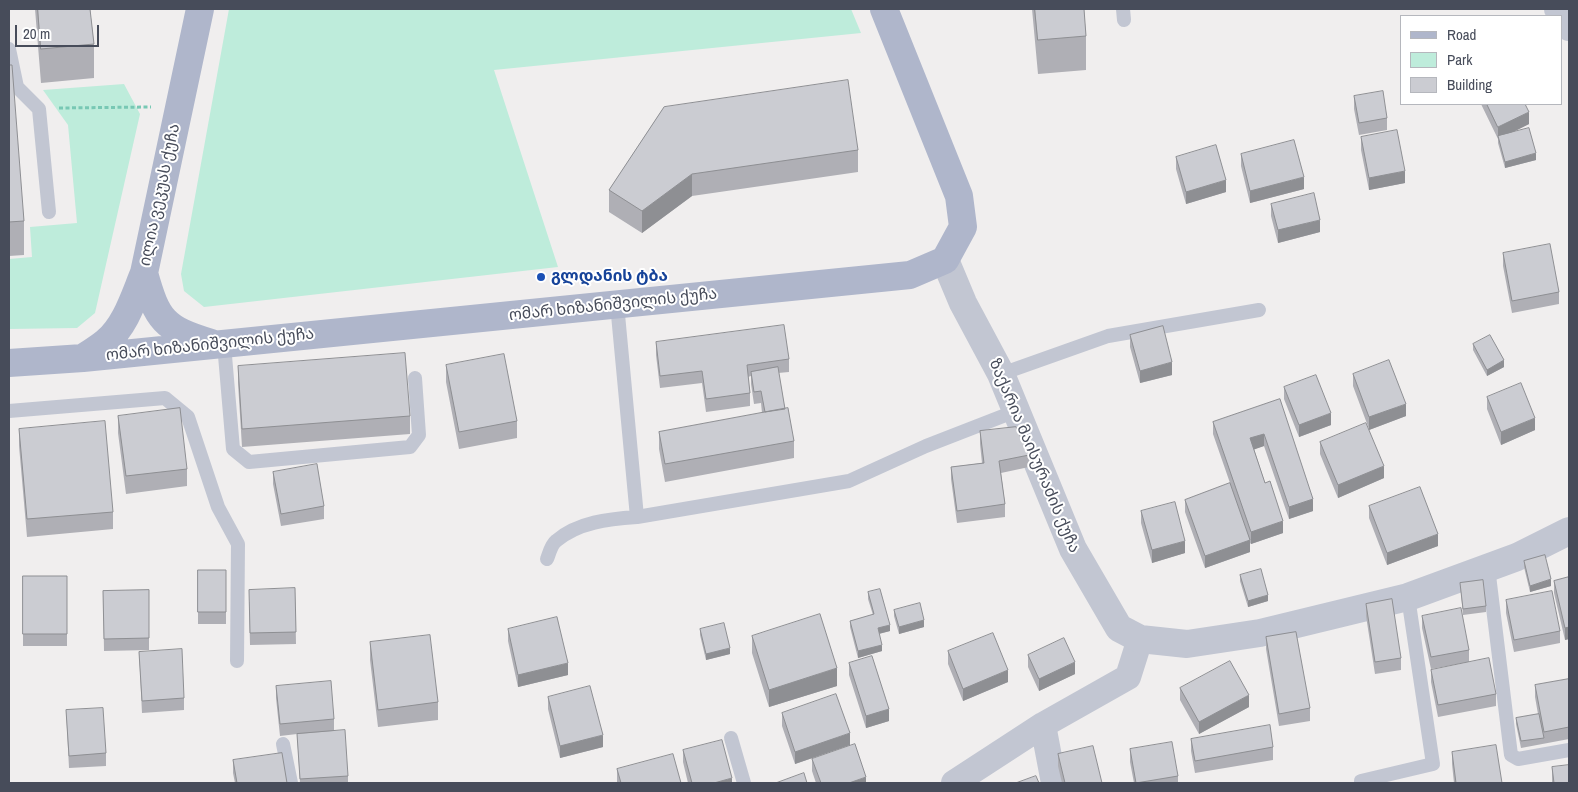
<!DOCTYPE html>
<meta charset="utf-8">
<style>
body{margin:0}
#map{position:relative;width:1578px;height:792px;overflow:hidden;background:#f0eeee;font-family:"Archivo Narrow",sans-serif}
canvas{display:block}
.frame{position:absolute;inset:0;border:10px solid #474c5a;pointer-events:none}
.legend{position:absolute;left:1400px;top:15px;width:162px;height:90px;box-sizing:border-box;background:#fff;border:1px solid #b5b7bd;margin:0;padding:6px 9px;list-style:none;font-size:15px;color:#474c5a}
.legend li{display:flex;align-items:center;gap:10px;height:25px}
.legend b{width:25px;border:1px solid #b5b7bd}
.scale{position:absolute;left:15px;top:25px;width:84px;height:22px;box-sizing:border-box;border:2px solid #474c5a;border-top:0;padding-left:6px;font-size:15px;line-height:18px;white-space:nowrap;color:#474c5a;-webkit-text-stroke:4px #fff;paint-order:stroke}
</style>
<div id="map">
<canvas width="1578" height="792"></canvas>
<div class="frame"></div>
<ul class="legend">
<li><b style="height:6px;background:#afb6cb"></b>Road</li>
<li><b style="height:14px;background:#beecdb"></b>Park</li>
<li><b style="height:14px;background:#cbccd2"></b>Building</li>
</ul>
<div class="scale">20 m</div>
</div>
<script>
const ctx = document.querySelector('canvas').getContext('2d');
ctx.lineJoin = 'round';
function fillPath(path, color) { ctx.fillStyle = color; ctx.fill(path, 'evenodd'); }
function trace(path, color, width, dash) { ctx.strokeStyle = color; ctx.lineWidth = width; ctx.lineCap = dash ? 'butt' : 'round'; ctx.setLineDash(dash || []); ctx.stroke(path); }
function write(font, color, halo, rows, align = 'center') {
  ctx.font = font + ' "Archivo Narrow","Noto Sans Georgian",sans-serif'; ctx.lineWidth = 4; ctx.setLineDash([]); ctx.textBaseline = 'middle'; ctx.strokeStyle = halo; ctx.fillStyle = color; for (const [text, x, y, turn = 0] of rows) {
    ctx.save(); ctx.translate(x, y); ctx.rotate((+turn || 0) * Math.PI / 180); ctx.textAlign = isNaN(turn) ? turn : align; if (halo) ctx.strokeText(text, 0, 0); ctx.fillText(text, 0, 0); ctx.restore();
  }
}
const green = new Path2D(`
 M229,9H851L861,33L494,70L558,267L204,307L184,291L181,274Z
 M124,84L140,114L95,313L77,328L9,329V259L32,257L30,227L77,223L68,125L43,90Z`);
const path = new Path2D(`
 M59,108L151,107`);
const service = new Path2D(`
 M1123,9L1124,20
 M9,49L17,87L39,109L49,212
 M617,304L637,517
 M224,344L233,449L249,462L410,447L419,435L415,378
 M1001,374L1108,336L1259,310
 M9,411L165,398L188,417L218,507L238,544L237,661
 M547,559C549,554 551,545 556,541C578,522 609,519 637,517L849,481L926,446L1016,411
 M1488,567L1511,755L1518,759L1569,750
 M731,738L744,783
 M283,744L291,783
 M1361,783V781L1433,764L1408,597`);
const minor = new Path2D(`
 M1557,9L1569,28
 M1043,725L1054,783
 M954,783L1043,725L1128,677L1140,639`);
const tertiary = new Path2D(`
 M945,260L963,303L1001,374L1073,549L1119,628L1140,639L1187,644L1260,633L1408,597L1517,557L1569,531`);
const primary = new Path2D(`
 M200,9L144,273C157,320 164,329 211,343
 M83,358C90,353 99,348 106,342C126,325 134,297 144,273
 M9,363L83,358L910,275L945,260L963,227L959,196L884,9`);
const wall = new Path2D(`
 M35,9H90L94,44V78L41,83Z
 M1032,9H1084L1086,36V70L1038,74Z
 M9,65L24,221V255L9,256Z
 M1354,96L1387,118V130L1359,135L1354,109Z
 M1481,104H1525L1529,124L1511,133L1536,160L1505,168L1498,143V139Z
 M664,107L858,150V172L692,196L642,233L609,212V190Z
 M1361,137L1405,183L1369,190L1361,150Z
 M1241,154L1304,189L1250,203L1241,166Z
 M1176,157L1226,192L1186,204L1176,169Z
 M1271,204L1320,232L1278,243L1271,216Z
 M1503,253L1559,292V304L1512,313L1503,266Z
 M1130,335L1172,375L1140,383L1130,347Z
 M656,342L789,359V372L778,373L785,409L794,441V458L665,482L659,449V432L762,413L761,403L754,404L751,384V376L748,377L750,393V406L706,412L702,383L660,388L656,355Z
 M1473,344L1504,367L1487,376L1473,350Z
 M446,365L517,421V438L459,449L446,382Z
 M238,366L410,416V434L242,447L238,383Z
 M1353,374L1406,416L1369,430L1384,478L1338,498L1320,454V442L1369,429L1353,386Z
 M1284,387L1331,425L1299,437L1284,399Z
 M1487,397L1535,430L1501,445L1487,409Z
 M1280,399L1313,511L1289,519L1264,446L1254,449L1265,483L1283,533L1251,544L1250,543V552L1205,568L1185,512V500L1230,483L1213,434V422Z
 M118,416L187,469V486L126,494L118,433Z
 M19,429L113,512V529L27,537L19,446Z
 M980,431L1029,455V467L1001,473L1005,504V517L957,523L951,479V467L982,463L980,444Z
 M273,472L324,506V519L281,526L273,484Z
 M1369,506L1438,546L1387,565L1369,518Z
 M1141,511L1185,553L1152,563L1141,523Z
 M1524,561L1551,586L1530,592L1524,567Z
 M198,570H226V624H198Z
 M1240,575L1268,601L1248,607L1240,581Z
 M23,576H67V646H23Z
 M1569,577V639L1565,640L1554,593V581Z
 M1460,583L1486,606V612L1463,615Z
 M295,588L296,644L250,645L249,602Z
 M149,590V650L104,651L103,591Z
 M868,592L890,631L879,634L882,651L858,658L850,627V621L873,615L868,599Z
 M1506,600L1560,631V643L1514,652L1506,613Z
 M1366,604L1401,658V670L1375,674L1366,616Z
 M894,610L924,627L899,634L894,616Z
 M1422,616L1469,650V662L1431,669L1422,628Z
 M508,629L568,675L518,687L508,641Z
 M700,629L730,654L706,660L700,635Z
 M752,636L837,686L769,707L752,653Z
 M1266,637L1310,708V721L1279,726L1266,649Z
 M370,642L438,702V720L378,727L370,660Z
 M948,651L1008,682L963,701L948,664Z
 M139,652L184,698V710L142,713Z
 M1028,655L1075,674L1039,691L1028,667Z
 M849,663L889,721L866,728L849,675Z
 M1431,670L1496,694V706L1438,717L1431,682Z
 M1569,679V739L1521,748L1516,724V718L1538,714L1535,697V685Z
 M276,686L334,719V731L348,776V783H300L297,734L280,736L276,698Z
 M1180,688L1249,707L1199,734L1180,700Z
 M548,697L603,747L560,758L548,709Z
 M66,710L106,753V766L69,768Z
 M782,713L850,745L795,764L782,726Z
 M1191,739L1273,747V760L1195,773L1191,751Z
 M1130,749L1178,776V783H1134L1130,762Z
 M683,750L732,783H688L683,762Z
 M1452,752L1502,783H1454L1452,764Z
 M1058,754L1102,783H1062L1058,766Z
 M812,759L866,783H816L812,771Z
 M233,760L287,783H235L233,773Z
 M1552,767L1569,783H1552Z
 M617,769L681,783H617Z`);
const shadedWall = new Path2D(`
 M1529,112V124L1499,139L1498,136V139V127Z
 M1536,153V160L1505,168V162Z
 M1405,171V183L1369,190V178Z
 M692,174V196L642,233V211Z
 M1304,177V189L1250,203V191Z
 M1226,180V192L1186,204V192Z
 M1320,220V232L1278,243V230Z
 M1504,360V367L1487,376V370Z
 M1172,362V375L1140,383V371Z
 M1406,404V416L1369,430V417Z
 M1331,413V425L1299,437V425Z
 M1535,418V430L1501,445V432Z
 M1264,434V446L1250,451V438Z
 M1384,466V478L1338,498V485Z
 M1313,499V511L1289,519V507Z
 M1283,521V533L1251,544V532Z
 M1438,534V546L1387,565V553Z
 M1250,540V552L1205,568V556Z
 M1185,541V553L1152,563V550Z
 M1551,579V586L1530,592V586Z
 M1268,595V601L1248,607V601Z
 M924,620V627L899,634V627Z
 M890,625V631L878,634V628Z
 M1569,627V639L1565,640V628Z
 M882,645V651L858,658V651Z
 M730,648V654L706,660V654Z
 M1075,662V674L1039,691V679Z
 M568,663V675L518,687V675Z
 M837,668V686L769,707V690Z
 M1008,670V682L963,701V689Z
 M1249,695V707L1199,734V722Z
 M889,709V721L866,728V716Z
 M850,733V745L795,764V752Z
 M603,735V747L560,758V746Z
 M866,777V783H849Z
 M732,778V783H714Z`);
const building = new Path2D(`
 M38,9H90L94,44L41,49Z
 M1035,9H1084L1086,36L1038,40Z
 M9,65H12L24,221L9,222Z
 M848,80L858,150L692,174L642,211L609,190L664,107Z
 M1383,91L1387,118L1359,123L1354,96Z
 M1487,104H1525L1529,112L1498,127Z
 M1529,128L1536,153L1505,162L1498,136Z
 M1397,130L1405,171L1369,178L1361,137Z
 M1294,140L1304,177L1250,191L1241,154Z
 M1216,145L1226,180L1186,192L1176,157Z
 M1314,193L1320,220L1278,230L1271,204Z
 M1550,244L1559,292L1512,301L1503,253Z
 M784,325L789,359L747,365L750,393L706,399L702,371L660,376L656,342Z
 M1163,326L1172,362L1140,371L1130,335Z
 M1490,335L1504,360L1487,370L1473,344Z
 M405,353L410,416L242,429L238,366Z
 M504,354L517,421L459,432L446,365Z
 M1389,360L1406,404L1369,417L1353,374Z
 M778,367L785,409L765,412L761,391L754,392L751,372Z
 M1316,375L1331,413L1299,425L1284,387Z
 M1521,383L1535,418L1501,432L1487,397Z
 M1280,399L1313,499L1289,507L1264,434L1250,438L1265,483L1270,481L1283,521L1251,532L1213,422Z
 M180,408L187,469L126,476L118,416Z
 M788,408L794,441L665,464L659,432Z
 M105,421L113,512L27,519L19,429Z
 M1366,423L1384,466L1338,485L1320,442Z
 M1016,427L1029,455L999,461L1005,504L957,511L951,467L984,463L980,431Z
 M317,464L324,506L281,514L273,472Z
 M1230,483L1250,540L1205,556L1185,500Z
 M1420,487L1438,534L1387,553L1369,506Z
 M1175,502L1185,541L1152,550L1141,511Z
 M1545,555L1551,579L1530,586L1524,561Z
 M1261,569L1268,595L1248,601L1240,575Z
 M198,570H226V612H198Z
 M23,576H67V634H23Z
 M1569,577V627L1565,628L1554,581Z
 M1483,580L1486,606L1463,609L1460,583Z
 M295,588L296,632L250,633L249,590Z
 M880,589L890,625L878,628L882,645L858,651L850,621L874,614L868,592Z
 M149,590V638L104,639L103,591Z
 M1552,591L1560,631L1514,640L1506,600Z
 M1392,599L1401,658L1375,662L1366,604Z
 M920,603L924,620L899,627L894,610Z
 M1461,608L1469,650L1431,657L1422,616Z
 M820,614L837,668L769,690L752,636Z
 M557,617L568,663L518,675L508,629Z
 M724,623L730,648L706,654L700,629Z
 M1296,632L1310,708L1279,714L1266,637Z
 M993,633L1008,670L963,689L948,651Z
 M430,635L438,702L378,710L370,642Z
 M1064,638L1075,662L1039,679L1028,655Z
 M182,649L184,698L142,701L139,652Z
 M872,656L889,709L866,716L849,663Z
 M1489,658L1496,694L1438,705L1431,670Z
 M1230,661L1249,695L1199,722L1180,688Z
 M1569,679V727L1544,732L1535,685Z
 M331,681L334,719L280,724L276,686Z
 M590,686L603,735L560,746L548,697Z
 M836,694L850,733L795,752L782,713Z
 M103,708L106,753L69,756L66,710Z
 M1539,714L1544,738L1521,741L1516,718Z
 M1270,725L1273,747L1195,761L1191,739Z
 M345,730L348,776L300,779L297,734Z
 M722,740L732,778L714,783H692L683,750Z
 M1172,742L1178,776L1136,783L1130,749Z
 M855,744L866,777L849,783H821L812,759Z
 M1496,745L1502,783H1456L1452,752Z
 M1093,746L1102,783H1065L1058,754Z
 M282,753L287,783H237L233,760Z
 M673,754L681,783H621L617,769Z
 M1569,765V783H1554L1552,767Z
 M804,773L807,783H776Z
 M1036,776L1039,783H1016Z`);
const markers = [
 [541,277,5,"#1a4fb4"]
];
const streetNames = [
 ["ილია ვეკუას ქუჩა",160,195,-78],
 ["ომარ ხიზანიშვილის ქუჩა",613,305,-6],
 ["ომარ ხიზანიშვილის ქუჩა",210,345,-6],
 ["ზაქარია მაისურაძის ქუჩა",1034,456,67]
];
const transitNames = [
 ["გლდანის ტბა",551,277]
];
fillPath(green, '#beecdb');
trace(path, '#78c8b4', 3, [4, 2.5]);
trace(service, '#c2c6d2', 14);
trace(minor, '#c2c6d2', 26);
trace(tertiary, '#c2c6d2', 28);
trace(primary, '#afb6cb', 28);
fillPath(wall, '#afafb5');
fillPath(shadedWall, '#8e8f93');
fillPath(building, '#cbccd2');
trace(building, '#8e8f93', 1);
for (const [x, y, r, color] of markers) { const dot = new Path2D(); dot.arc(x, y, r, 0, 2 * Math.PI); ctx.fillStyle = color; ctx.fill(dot); trace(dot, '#fff', 2); }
write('16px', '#474c5a', '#fff', streetNames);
write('bold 16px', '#164399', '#fff', transitNames, 'left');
</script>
